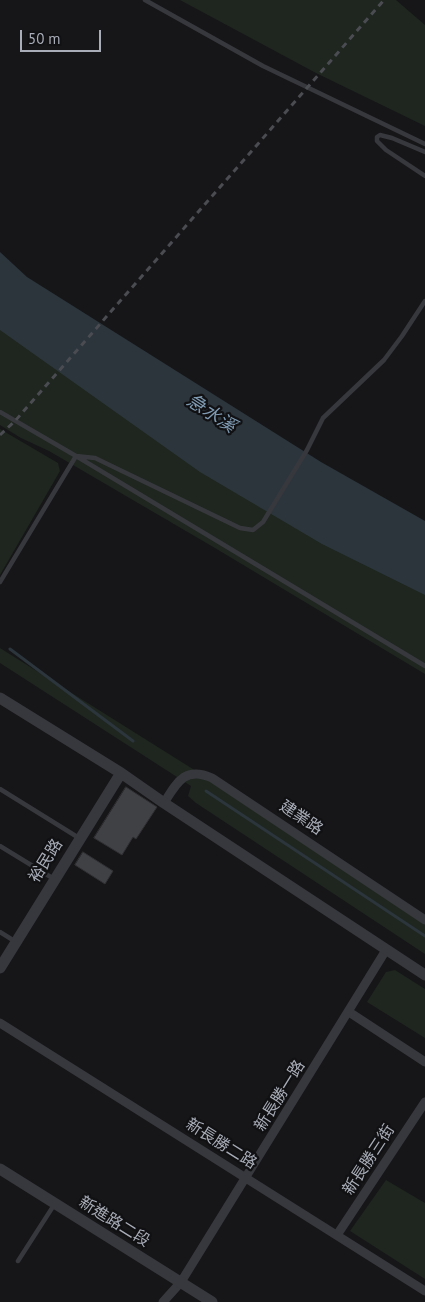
<!DOCTYPE html>
<meta charset="utf-8">
<style>
body{margin:0}
#map{position:relative;width:425px;height:1302px;overflow:hidden;background:#161618;font-family:"PT Sans",sans-serif}
canvas{display:block}
.scale{position:absolute;left:20px;top:30px;width:81px;height:22px;box-sizing:border-box;border:2px solid #a8adb8;border-top:0;padding-left:6px;font-size:15px;line-height:18px;white-space:nowrap;color:#a8adb8;-webkit-text-stroke:4px #111113;paint-order:stroke}
</style>
<div id="map">
<canvas width="425" height="1302"></canvas>
<div class="scale">50 m</div>
</div>
<script>
const ctx = document.querySelector('canvas').getContext('2d');
ctx.lineJoin = 'round';
function fillPath(path, color) { ctx.fillStyle = color; ctx.fill(path, 'evenodd'); }
function trace(path, color, width, dash) { ctx.strokeStyle = color; ctx.lineWidth = width; ctx.lineCap = dash ? 'butt' : 'round'; ctx.setLineDash(dash || []); ctx.stroke(path); }
function write(font, color, halo, rows, align = 'center') {
  ctx.font = font + ' "PT Sans","Noto Sans TC",sans-serif'; ctx.lineWidth = 4.5; ctx.setLineDash([]); ctx.textBaseline = 'middle'; ctx.strokeStyle = halo; ctx.fillStyle = color; for (const [text, x, y, turn = 0] of rows) {
    ctx.save(); ctx.translate(x, y); ctx.rotate((+turn || 0) * Math.PI / 180); ctx.textAlign = isNaN(turn) ? turn : align; if (halo) ctx.strokeText(text, 0, 0); ctx.fillText(text, 0, 0); ctx.restore();
  }
}
const green = new Path2D(`
 M180,0H396L425,25V126L316,73Z
 M0,301L425,590V674L215,548L49,451L21,438L0,425Z
 M0,429L58,463L60,471L0,575Z
 M0,648L212,781L425,921V954L196,803L188,796L191,786L0,663Z
 M395,970L425,989V1038L367,1002L386,972Z
 M386,1180L425,1203V1279L350,1231Z`);
const water = new Path2D(`
 M0,252L27,277L321,462L425,521V595L322,544L200,472L0,330Z`);
const stream = new Path2D(`
 M10,649L133,741
 M206,791L425,936`);
const building = new Path2D(`
 M126,787L157,807L136,839L133,837L122,855L94,838Z
 M83,852L113,871L105,884L75,865Z`);
const service = new Path2D(`
 M145,0L263,66L425,144
 M425,152L392,138L380,135L377,137V141L386,150L425,176
 M0,412L76,456L425,666
 M0,582L76,456L95,458L240,528L253,530L263,522L307,450L323,418L384,360L402,336L425,301
 M0,789L79,838
 M0,846L54,879
 M0,932L16,942
 M18,1261L54,1205`);
const minor = new Path2D(`
 M164,803C177,782 185,766 212,778L425,920
 M349,1012L425,1062
 M0,1023L425,1291
 M337,1235L425,1102
 M163,1302L181,1282L386,950`);
const tertiary = new Path2D(`
 M0,698L121,773L164,803L425,975
 M0,968L121,773
 M0,1169L212,1302`);
const rail = new Path2D(`
 M0,435L15,421L384,0`);
const streetNames = [
 ["建業路",301,818,34],
 ["裕民路",46,861,-58],
 ["新長勝一路",280,1096,-58],
 ["新長勝二路",221,1144,32],
 ["新長勝三街",369,1160,-57],
 ["新進路二段",114,1222,32]
];
const waterNames = [
 ["急水溪",211,414,33]
];
fillPath(green, '#1e261f');
fillPath(water, '#2c353c');
trace(stream, '#2c353c', 3);
fillPath(building, '#404145');
trace(building, '#303034', 1);
trace(service, '#37383d', 4.5);
trace(minor, '#37383d', 9);
trace(tertiary, '#37383d', 11);
trace(rail, '#4a4c52', 3, [6, 5]);
write('16px', '#a8adb8', '#111113', streetNames);
write('italic 18px', '#7f9bb3', '#111113', waterNames);
</script>
